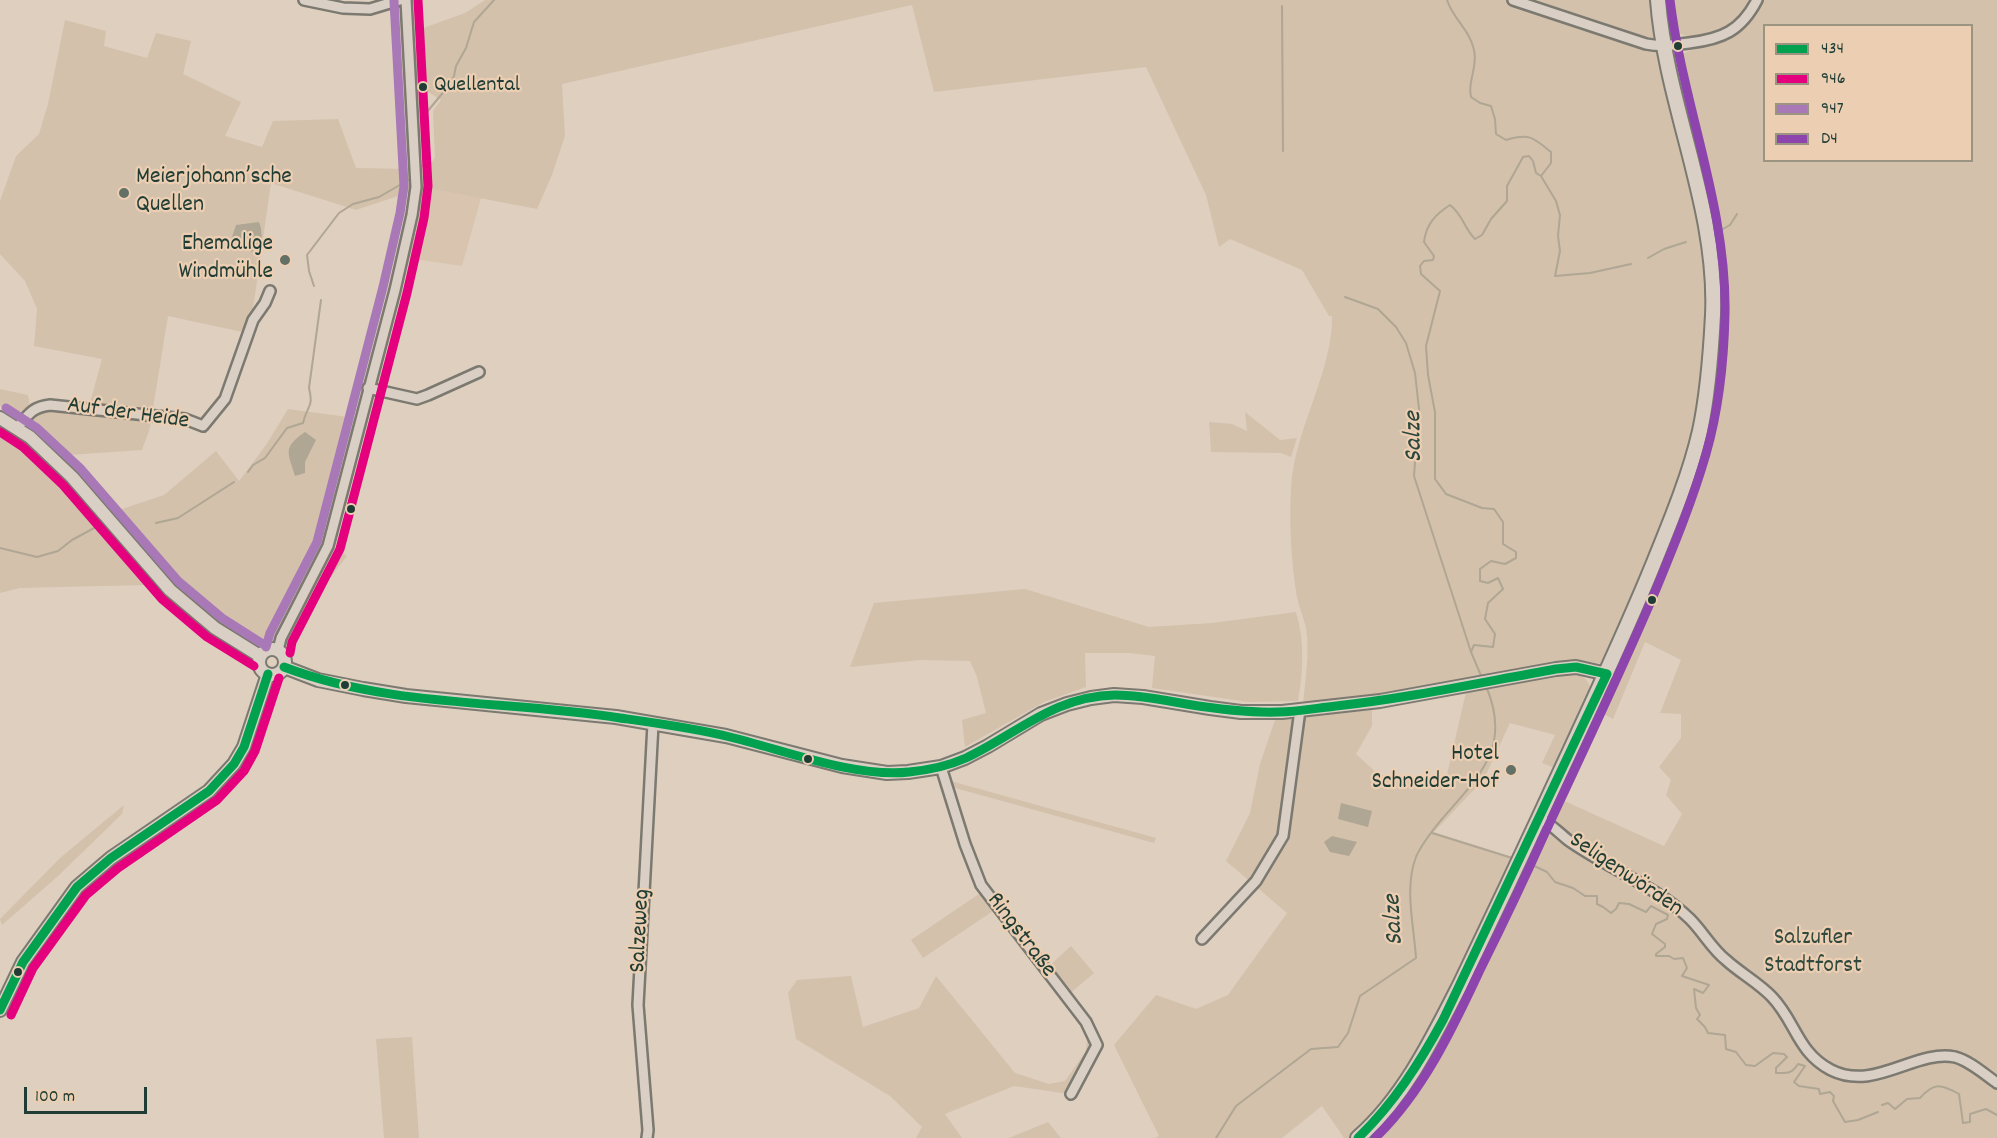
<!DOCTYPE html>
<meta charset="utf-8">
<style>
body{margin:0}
#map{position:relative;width:1997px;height:1138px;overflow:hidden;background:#dfcfbf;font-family:Dekko,sans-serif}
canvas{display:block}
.legend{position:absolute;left:1763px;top:24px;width:210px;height:138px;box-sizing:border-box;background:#ecceb2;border:2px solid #9a9480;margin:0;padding:8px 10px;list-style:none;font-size:18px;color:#1f3d34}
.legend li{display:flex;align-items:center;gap:12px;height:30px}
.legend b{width:30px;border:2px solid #9a9480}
.scale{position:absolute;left:24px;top:1087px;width:123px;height:27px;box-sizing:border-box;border:3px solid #1f3d34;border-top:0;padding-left:8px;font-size:18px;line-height:21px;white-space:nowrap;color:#1f3d34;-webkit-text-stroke:4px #ecceb2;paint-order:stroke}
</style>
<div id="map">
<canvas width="1997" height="1138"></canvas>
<ul class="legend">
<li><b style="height:8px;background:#02a150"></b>434</li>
<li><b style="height:8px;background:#e5007d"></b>946</li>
<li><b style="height:8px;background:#a978b6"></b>947</li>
<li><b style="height:8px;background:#8e44ad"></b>D4</li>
</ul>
<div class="scale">100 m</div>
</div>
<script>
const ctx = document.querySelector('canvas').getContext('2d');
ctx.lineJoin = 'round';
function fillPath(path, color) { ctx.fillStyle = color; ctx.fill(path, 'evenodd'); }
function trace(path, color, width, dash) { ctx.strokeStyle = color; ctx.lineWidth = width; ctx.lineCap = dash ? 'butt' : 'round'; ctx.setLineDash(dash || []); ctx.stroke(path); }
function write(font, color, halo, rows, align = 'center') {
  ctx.font = font + ' Dekko,sans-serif'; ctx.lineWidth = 4.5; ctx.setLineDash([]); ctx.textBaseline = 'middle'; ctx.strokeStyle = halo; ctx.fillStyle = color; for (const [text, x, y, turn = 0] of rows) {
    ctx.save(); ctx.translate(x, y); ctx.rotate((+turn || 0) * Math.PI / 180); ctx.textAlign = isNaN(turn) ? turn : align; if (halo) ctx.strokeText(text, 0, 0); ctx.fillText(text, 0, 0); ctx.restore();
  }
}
const built = new Path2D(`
 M422,187L481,198L462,266L407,258Z`);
const green = new Path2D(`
 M485,0H1650L1658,59L1687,165L1697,218L1705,270L1708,315L1697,427L1673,512L1609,665L1584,661L1538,668L1421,690L1303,705C1305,681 1310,653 1306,628C1304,618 1299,608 1297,597C1291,563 1289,523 1291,488C1294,430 1333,372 1332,316H1329L1302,270L1230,239L1219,247L1206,195L1146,67L934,92L912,5L562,84L565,136L552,175L537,209L422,187L423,173L435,158L433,111L441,100L417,85L415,51L418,30L465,13Z
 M1666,0H1997V1138H1363L1478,958L1560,799L1664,846L1682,814L1666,795L1671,780L1659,767L1681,738V714L1660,713L1681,660L1645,642L1613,719L1598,711L1614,674L1613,670L1704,426L1720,308L1717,249L1685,114L1678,68L1680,56C1690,48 1704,49 1715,43L1712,35C1693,38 1684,38 1668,27ZM1764,26H1972V160H1764Z
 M65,20L106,31L104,46L147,58L156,33L191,41L183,74L241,102L225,136L262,147L273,121L338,119L356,168L409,169L410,192L356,210L271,183L254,302L247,333L168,316L153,408L90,403L102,359L34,346L37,309L25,281L0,254V201L16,156L39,134L48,104Z
 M0,389L28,395L30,407L20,418L0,406Z
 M52,409L151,417L150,428L142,450L69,455L28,423C34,413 41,410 52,409Z
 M288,409L355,418L329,524L318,553L277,633L262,641L228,621L179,577L119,510L164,495L216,451L239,481L266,445Z
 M1245,412L1280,440L1297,438L1291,457L1281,453L1211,452L1209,422L1232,424L1247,431Z
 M0,428L22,442L66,479L163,594L148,585L20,588L0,593Z
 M336,548L347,556L306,609Z
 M1025,589L1149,627L1212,623L1296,612C1305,642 1303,671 1298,701L1248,702L1152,688L1155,656L1129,653H1085L1086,687L1044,702L965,747L962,720L986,713L977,677L970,661L921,660L850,667L874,603Z
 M1569,672C1582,674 1589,679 1592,692L1557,769L1542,763L1555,735L1510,723L1484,779L1434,832L1516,858L1440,1011L1410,1067L1350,1138H1344L1322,1106L1282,1138H1155L1159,1136L1114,1045L1156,995L1196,1009L1228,995L1287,913L1226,861L1250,813L1260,764L1276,717L1372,707V726L1356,754L1379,775L1446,779L1466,692Z
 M947,780L1156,838L1154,843L948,786Z
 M124,805L122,814L57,877L2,925L0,919L60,858Z
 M979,894L993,911L923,958L911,940Z
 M1071,946L1094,973L1067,996L1046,969Z
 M851,976L863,1027L919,1008L936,976L1015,1073L1049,1084L1065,1081L1086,1051L1088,1030L1093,1045L1069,1094L1014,1086L945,1114L962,1138H916L922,1127L890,1096L796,1039L788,993L797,980Z
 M412,1037L419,1138H384L376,1039Z
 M1048,1122L1061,1138H1009Z`);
const water = new Path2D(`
 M259,222L261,228L262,241L252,252L231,240L236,225Z
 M305,432L316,440L305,462V473L295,476C288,452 282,448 305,432Z
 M1341,803L1372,811L1368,827L1338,819Z
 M1332,836L1357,842L1349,856L1330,852L1324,842Z`);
const stream = new Path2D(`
 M1447,0C1453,19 1470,30 1474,50C1478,68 1467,82 1471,97L1480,103L1491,106L1495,119L1496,134L1506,140C1529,133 1533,137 1551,152V163L1541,176L1536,173L1533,161L1529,156L1523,157L1507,186V201L1491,219L1482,235L1475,239C1464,228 1463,215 1450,205C1436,214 1426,224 1424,242L1434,256L1433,260L1424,261L1420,266L1421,274L1440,291L1426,346L1428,375L1435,412V479L1446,494L1482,508L1494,509L1503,522V544L1516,552V558L1505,564L1491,561L1480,569V581L1488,583L1498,578L1503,589L1488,603L1485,619L1495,634L1493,647L1474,645L1471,652L1482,678
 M1282,6L1283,151
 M423,166L428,157L427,112L450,84L454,76L456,66L466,48L474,22L494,0
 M1541,176L1556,201L1560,215L1558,236L1560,251L1555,276L1590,273L1631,264
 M1723,229L1730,225L1737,214
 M1648,258L1664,249L1686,242
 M314,286L309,271L307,255L339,213L353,204L379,197L412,178
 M1345,297L1378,309L1396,327L1406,343L1415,373L1419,409L1414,476L1471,652
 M248,472L253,465L265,458L287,428L303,423C307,405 314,408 309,388L321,300
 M156,523L178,518L234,482
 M0,548L37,557L58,551L72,540L96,527
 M1432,833L1512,858
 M1530,864L1547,872L1555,882L1573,888L1585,896H1597V904L1603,907L1611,913L1616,909L1619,903L1629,904L1646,912L1651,906L1668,915L1667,919L1656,924L1652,934L1665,944V947L1656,954V956H1669L1674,959L1683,958L1687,968L1682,976L1709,985L1703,993L1694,989L1696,1008L1700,1015L1697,1019L1705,1027L1708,1033L1725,1035L1726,1049L1736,1052L1746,1065L1755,1066L1773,1053L1784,1054L1787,1057L1776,1068V1073C1787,1073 1792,1074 1798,1064L1805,1066L1794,1082L1799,1086L1819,1089L1820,1094L1830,1092L1834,1096L1833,1101L1845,1122L1858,1120L1878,1112
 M1882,1105L1888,1103L1895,1109L1907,1099L1920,1098C1934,1082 1941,1084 1959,1094L1963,1123L1970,1122V1114L1986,1109L1997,1115
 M1216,1138L1236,1106L1311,1049L1338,1047L1348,1033L1360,996L1416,958C1414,926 1404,888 1416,857C1422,843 1433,830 1442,819C1480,775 1512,747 1486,686`);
const minor = new Path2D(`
 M304,0L343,8L370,9L400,0
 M1513,0L1646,44C1661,47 1674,45 1689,43C1722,39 1741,31 1757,0
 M368,388L417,399L428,395L479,372
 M17,428C28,415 32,407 50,405L185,419L203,426L225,399L253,320L265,303L270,291
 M278,650L281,638L328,546L395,290L412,215L416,187L406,0
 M941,767L965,844L981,885L1086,1022L1097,1045L1071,1094
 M1539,818C1550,823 1558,832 1568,840C1606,867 1657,887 1690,919C1703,932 1712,949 1726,960C1740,973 1759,983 1772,997C1796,1022 1797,1052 1831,1070C1875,1092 1915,1049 1955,1057C1970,1061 1984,1074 1997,1083
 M1202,939L1256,881L1283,836L1300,710
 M647,1138L648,1130L638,1005L653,724`);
const tertiary = new Path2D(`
 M0,418L30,437L72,477L170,590L215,628L260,656
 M259 662a13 13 0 1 1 26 0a13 13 0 1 1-26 0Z
 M284,667L318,680L363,689L406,696L616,717L726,736L842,766L887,773L908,772L941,767L965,758L988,746L1041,714L1067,704L1091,698L1114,695L1143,697L1210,708L1241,712H1282L1380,701L1556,669L1576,667L1607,674
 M0,1010L23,962L77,887L111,858L209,791L234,764L244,747L268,674`);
const secondary = new Path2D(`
 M1358,1138C1404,1098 1433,1038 1460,985C1487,929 1513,874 1539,818C1578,733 1618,651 1653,565C1670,523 1690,475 1700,431C1708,394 1711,353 1713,315C1718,208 1666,106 1658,0`);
const bus1 = new Path2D(`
 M284,667C391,708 508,700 620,718C656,723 694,728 730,737C784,750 854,778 909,772C929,770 948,766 966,758C1017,734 1054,696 1115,695C1139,695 1163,700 1186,704C1217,709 1247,713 1278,712C1297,712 1317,708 1336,706C1410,698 1483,682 1556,669L1576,667L1607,674
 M0,1010L23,962L77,887L111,858L209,791L234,764L244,747L268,674
 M1358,1138C1394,1103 1419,1064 1443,1020L1607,674`);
const bus2 = new Path2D(`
 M0,432L23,447L63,485L162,599L207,637L254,666
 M290,653L292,642L340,549L407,293L424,218L428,186L418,0
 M11,1015L33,968L86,895L118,868L217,800L244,771L255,751L279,678`);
const bus3 = new Path2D(`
 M6,408L37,428L80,468L178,581L222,618L266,646
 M266,647L270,633L317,542L383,287L400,213L404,186L394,1`);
const bus4 = new Path2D(`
 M1375,1138C1422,1093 1452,1030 1479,972C1502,926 1524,880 1545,833C1583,751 1622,670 1657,587C1675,543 1693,499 1706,454C1719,409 1724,361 1725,314C1727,207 1683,106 1670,0`);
const markers = [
 [1678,46,5,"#1f3d34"],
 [423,87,5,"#1f3d34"],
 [124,193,6,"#627065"],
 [285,260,6,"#627065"],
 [351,509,5,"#1f3d34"],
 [1652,600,5,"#1f3d34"],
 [345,685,5,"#1f3d34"],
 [808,759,5,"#1f3d34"],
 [1511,770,6,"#627065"],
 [18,972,5,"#1f3d34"]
];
const busNames = [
 ["Quellental",434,87]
];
const poiNames = [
 ["Meierjohann’sche",136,179,"left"],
 ["Quellen",136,207,"left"],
 ["Ehemalige",273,246],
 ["Windmühle",273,274],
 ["Hotel",1499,756],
 ["Schneider-Hof",1499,784]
];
const streetNames = [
 ["Auf der Heide",128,415,8],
 ["Seligenwörden",1625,876,34],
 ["Salzeweg",642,931,-87],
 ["Ringstraße",1020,936,53]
];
const parkNames = [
 ["Salzufler",1813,940],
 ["Stadtforst",1813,968]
];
const waterNames = [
 ["Salze",1416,437,-91],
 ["Salze",1396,920,-93]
];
fillPath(built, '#d9c5af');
fillPath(green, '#d3c1ac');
fillPath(water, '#afa693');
trace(stream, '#afa693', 2);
trace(minor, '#7b7970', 14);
trace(tertiary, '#7b7970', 16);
trace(secondary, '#7b7970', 18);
trace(minor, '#dacfc4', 9);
trace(tertiary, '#dacfc4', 12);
trace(secondary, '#dacfc4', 14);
trace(bus1, '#02a150', 9);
trace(bus2, '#e5007d', 9);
trace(bus3, '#a978b6', 9);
trace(bus4, '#8e44ad', 9);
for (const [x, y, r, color] of markers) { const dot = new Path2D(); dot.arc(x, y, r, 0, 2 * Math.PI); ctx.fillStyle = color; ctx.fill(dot); trace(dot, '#ecceb2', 2); }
write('22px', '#1f3d34', '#ecceb2', busNames, 'left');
write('24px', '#1f3d34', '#ecceb2', poiNames, 'right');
write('24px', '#1f3d34', '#ecceb2', streetNames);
write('24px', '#30493e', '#ecceb2', parkNames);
write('italic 26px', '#2b463c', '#ecceb2', waterNames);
</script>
